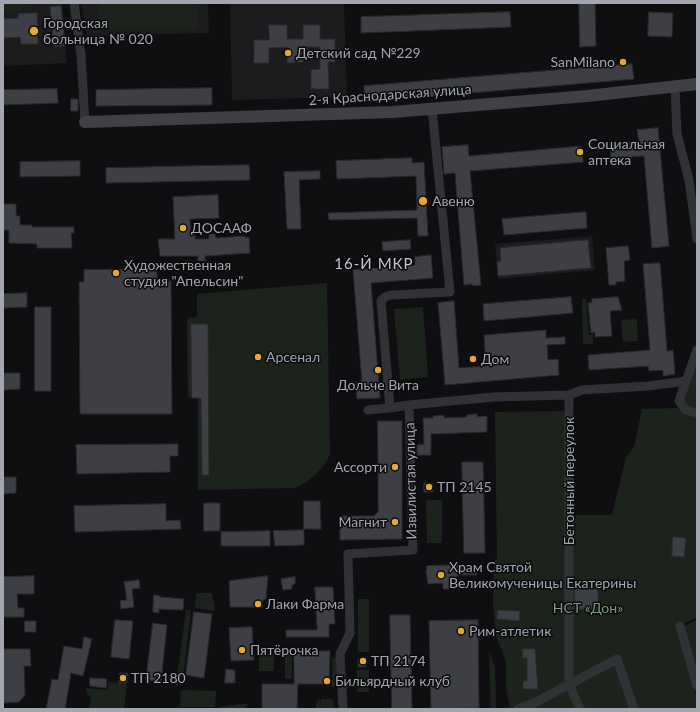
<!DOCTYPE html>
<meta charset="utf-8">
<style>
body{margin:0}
#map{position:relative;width:700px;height:712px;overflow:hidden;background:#0f0f11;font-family:Lato,sans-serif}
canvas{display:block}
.frame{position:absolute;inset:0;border:4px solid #a1a6b1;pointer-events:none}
</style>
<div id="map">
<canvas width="700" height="712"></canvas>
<div class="frame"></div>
</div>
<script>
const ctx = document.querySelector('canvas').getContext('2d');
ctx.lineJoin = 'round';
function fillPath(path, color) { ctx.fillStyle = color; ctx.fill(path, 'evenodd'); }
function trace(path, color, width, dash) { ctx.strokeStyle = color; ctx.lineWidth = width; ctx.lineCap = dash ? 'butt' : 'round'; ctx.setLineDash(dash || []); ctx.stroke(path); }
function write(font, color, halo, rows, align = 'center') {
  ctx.font = font + ' Lato,sans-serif'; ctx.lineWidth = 3; ctx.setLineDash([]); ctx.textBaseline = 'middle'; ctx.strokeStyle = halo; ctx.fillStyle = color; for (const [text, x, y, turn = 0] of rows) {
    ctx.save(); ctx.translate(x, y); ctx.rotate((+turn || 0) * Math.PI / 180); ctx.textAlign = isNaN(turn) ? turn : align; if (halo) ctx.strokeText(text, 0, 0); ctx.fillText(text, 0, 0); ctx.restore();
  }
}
const built = new Path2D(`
 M3,3H62L67,63L3,66Z
 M81,3H208L209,33L87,36Z
 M230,3H344L347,97L232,100Z
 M592,236L595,270L498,279L495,244Z`);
const green = new Path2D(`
 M3,3H31V10L3,11Z
 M98,3H198V29L99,30Z
 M327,283L330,455C322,470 311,481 295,488L198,490V397H188L187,318L197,317V294Z
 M582,299H586L589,335H593V344H583Z
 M423,307L428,377L400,380L394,309Z
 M637,319L638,341L623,342L621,320Z
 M697,345V617L680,625L697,700V709H510L506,688V661L496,636L493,603L494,561L497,558L495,412L566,411L567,515H612L626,457L634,447L642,409L678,408Z
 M426,500H442V543H427Z
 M196,593H212L215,611L195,608Z
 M358,599H369V652H358Z
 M186,610H191L183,678L177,677Z
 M697,620V669L682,627Z
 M285,651H292V679H285Z
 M489,652L495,667L496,709H491Z
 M259,654H274V671H259Z
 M332,658H336V685L332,688Z
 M357,670H369V692H357Z
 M108,682L127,684L124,709H89L91,698L86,691V688L107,690Z
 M181,690L216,691L215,707H180Z
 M320,699L321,706V699H332L335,709H316V702Z
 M240,704H248L245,709H220V707Z`);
const building = new Path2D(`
 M579,3H595L596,46L580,47Z
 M61,6L65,46L54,47L50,7Z
 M510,12L511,27L361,33V17Z
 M649,12L673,13L672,37L648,36Z
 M37,13L38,44H21L20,37L3,38V19L18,18V14Z
 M269,25H287V39H303V25H320V39H335V62H328L329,89H311V70L320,69V47H303V62L287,63V47L269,48V63H254V40H269Z
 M632,64L634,79L365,102L364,86Z
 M212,88V105L96,106V90Z
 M57,89L58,103L3,105V90Z
 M71,99H78V111H71Z
 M658,128L669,246L652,248L644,156L611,158L610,144L639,141L637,130Z
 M468,145L469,156L581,146L583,162L470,171L481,285L473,286L472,284L464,285L455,173L444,174L442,147Z
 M412,158V163L424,162L428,236H418L417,218L329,220L328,213L417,210L416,176L337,179L336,161Z
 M80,161V176L20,177V162Z
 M249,165L250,180L106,183V168Z
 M320,171V179L299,180L301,229H287L284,172Z
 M218,195L219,218L190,219L191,236L195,235V239H209V234H215L216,238L245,236V238L249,237L250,253L205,256V261H198V256H160L158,239H175L173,197Z
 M3,204H16V216H20V225H32V227H74V233H71L72,248H37V244L9,243V230H3Z
 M586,212L587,228L504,235L502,219Z
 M410,240L411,249L383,251L382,242Z
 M588,240L591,268L498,276L497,262L501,261L500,248Z
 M628,246L630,260L624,261L625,281L616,282V285H609L606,248Z
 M431,255L433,278L371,283L380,398L357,399L356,382H362L353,270L415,265V257Z
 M660,263L667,351L673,350L675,374L663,376V370L649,371L648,366L589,370L588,355L650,350L643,264Z
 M157,269V282L171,281L172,414H80L79,282H84V270Z
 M27,293V307L3,308V294Z
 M571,297L573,313L484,321L483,304Z
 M618,297L622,310L610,311L612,336L595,337V332L591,333L588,303L592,302V299Z
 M454,301L459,368L486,366L484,335L546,330V338L565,337V344L547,345L548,360L558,359L559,375L445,385L438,303Z
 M35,307H51V391H35Z
 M191,324H208L209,475H202L201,398H192Z
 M3,373H20V389L3,390Z
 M477,414V417L487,416V432L431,434V455H417V445L424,444L423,418H433V416L444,415V418L467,417V415Z
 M378,421H402V539L340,540V516H374L378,512Z
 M169,444H178V456H170V472L77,474L76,445Z
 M462,462H483L485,553H464Z
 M3,477H16V493L3,494Z
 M424,483H433V492H424Z
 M304,501H320L321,529H304Z
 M204,503H220V531H204Z
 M166,504V521L180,520L181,529L75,532L74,506Z
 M304,530V545L275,546L273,531Z
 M270,531V546H221V532Z
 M673,537L686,538L684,557L672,556Z
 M450,565L477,567V575H459L450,582V589H443V583L428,584L426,572L427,566Z
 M34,576V594H17L18,608H24V617H3V577Z
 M268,576L266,599L263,600L262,607H230L229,581Z
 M295,577V584L292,585V589L283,590L281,579Z
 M139,580L140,588L132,589L134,607L121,609L120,601L127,600L124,582Z
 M315,587H333L335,624H329V637H286V630H317Z
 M575,589H598V610L575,609Z
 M154,595L160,596V597L184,599L183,610L159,609V613L153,612Z
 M498,610L520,611L519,621L497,619Z
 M194,612L212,614L204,678L186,675Z
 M390,615H410L412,709H392Z
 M115,620L133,621L129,659L111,657Z
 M478,620L479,708L431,709L429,621Z
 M25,621H36V632H25Z
 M153,623L167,625L161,682L146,680Z
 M252,627L254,660L231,661L229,628Z
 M84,637L92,639L83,676L71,673L65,709H46L52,679L58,680L64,646L82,649Z
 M3,649H30L31,666H24L25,695L19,702L4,703Z
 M522,649H535L538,689H523V681H527V658H523Z
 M294,651H330L329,684H298L297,709H262V684H294Z
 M365,658L366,667H358V659Z
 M226,669L235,670V683H225Z
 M120,673H128L127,683H119Z
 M90,678L107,679L106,688L90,686Z`);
const street = new Path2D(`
 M74,3L81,55L85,122
 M675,87L677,134L689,180L697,239
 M697,350L679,401L686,410L697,413
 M569,395V684L580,709
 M409,405L494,397L569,395L582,390L648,386L686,381
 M368,410L390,408
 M680,626L697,686
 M343,709L340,654L350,633L348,554L413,550L409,405L390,408L381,301L385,297L391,295L450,292L432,108
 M518,709L536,702L617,659L634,709`);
const secondary = new Path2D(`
 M85,122L393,112L587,96L697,84`);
const markers = [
 [34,31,5,"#e5a733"],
 [288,53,4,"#e5a733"],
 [623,62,4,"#e5a733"],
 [580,152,4,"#e5a733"],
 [423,201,5,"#e5a733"],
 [183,228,4,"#e5a733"],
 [116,273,4,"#e5a733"],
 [258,357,4,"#e5a733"],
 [473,359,4,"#e5a733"],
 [378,370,4,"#e5a733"],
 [395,467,4,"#e5a733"],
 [429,487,4,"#e5a733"],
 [395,522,4,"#e5a733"],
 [441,575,4,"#e5a733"],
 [258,604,4,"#e5a733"],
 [461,631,4,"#e5a733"],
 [242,650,4,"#e5a733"],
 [363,661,4,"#e5a733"],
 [123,678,4,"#e5a733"],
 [327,681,4,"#e5a733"]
];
const poiNames = [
 ["Городская",43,23],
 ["больница № 020",43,39],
 ["Детский сад №229",296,53],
 ["SanMilano",615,62,"right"],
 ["Социальная",588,144],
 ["аптека",588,160],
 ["Авеню",432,201],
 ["ДОСААФ",191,228],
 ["Художественная",124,265],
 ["студия \"Апельсин\"",124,281],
 ["Арсенал",266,357],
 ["Дом",481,359],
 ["Дольче Вита",378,385,"center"],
 ["Ассорти",387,467,"right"],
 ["ТП 2145",437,487],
 ["Магнит",387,522,"right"],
 ["Храм Святой",449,567],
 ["Великомученицы Екатерины",449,583],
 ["Лаки Фарма",266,604],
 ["Рим-атлетик",469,631],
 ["Пятёрочка",250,650],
 ["ТП 2174",371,661],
 ["ТП 2180",131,678],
 ["Бильярдный клуб",335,681]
];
const streetNames = [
 ["2-я Краснодарская улица",390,95,-4],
 ["Извилистая улица",411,481,-91],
 ["Бетонный переулок",569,481,-90]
];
const parkNames = [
 ["НСТ «Дон»",588,608]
];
const neighbourhoodNames = [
 ["16-Й МКР",374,264]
];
fillPath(built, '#1c1c1e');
fillPath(green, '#1c231d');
fillPath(building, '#3e3f44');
trace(building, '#2a2a2d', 1);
trace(street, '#313235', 9);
trace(secondary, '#3f4145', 12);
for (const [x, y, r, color] of markers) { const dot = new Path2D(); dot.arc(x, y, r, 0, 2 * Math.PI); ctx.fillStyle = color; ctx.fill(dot); trace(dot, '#0b0b0c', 1.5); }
write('14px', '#a1a6b1', '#0b0b0c', poiNames, 'left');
write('14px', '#a1a6b1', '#0b0b0c', streetNames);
write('14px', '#799b7b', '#0b0b0c', parkNames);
ctx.letterSpacing = '1px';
write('15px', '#c2c5cd', '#0b0b0c', neighbourhoodNames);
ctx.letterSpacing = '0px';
</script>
